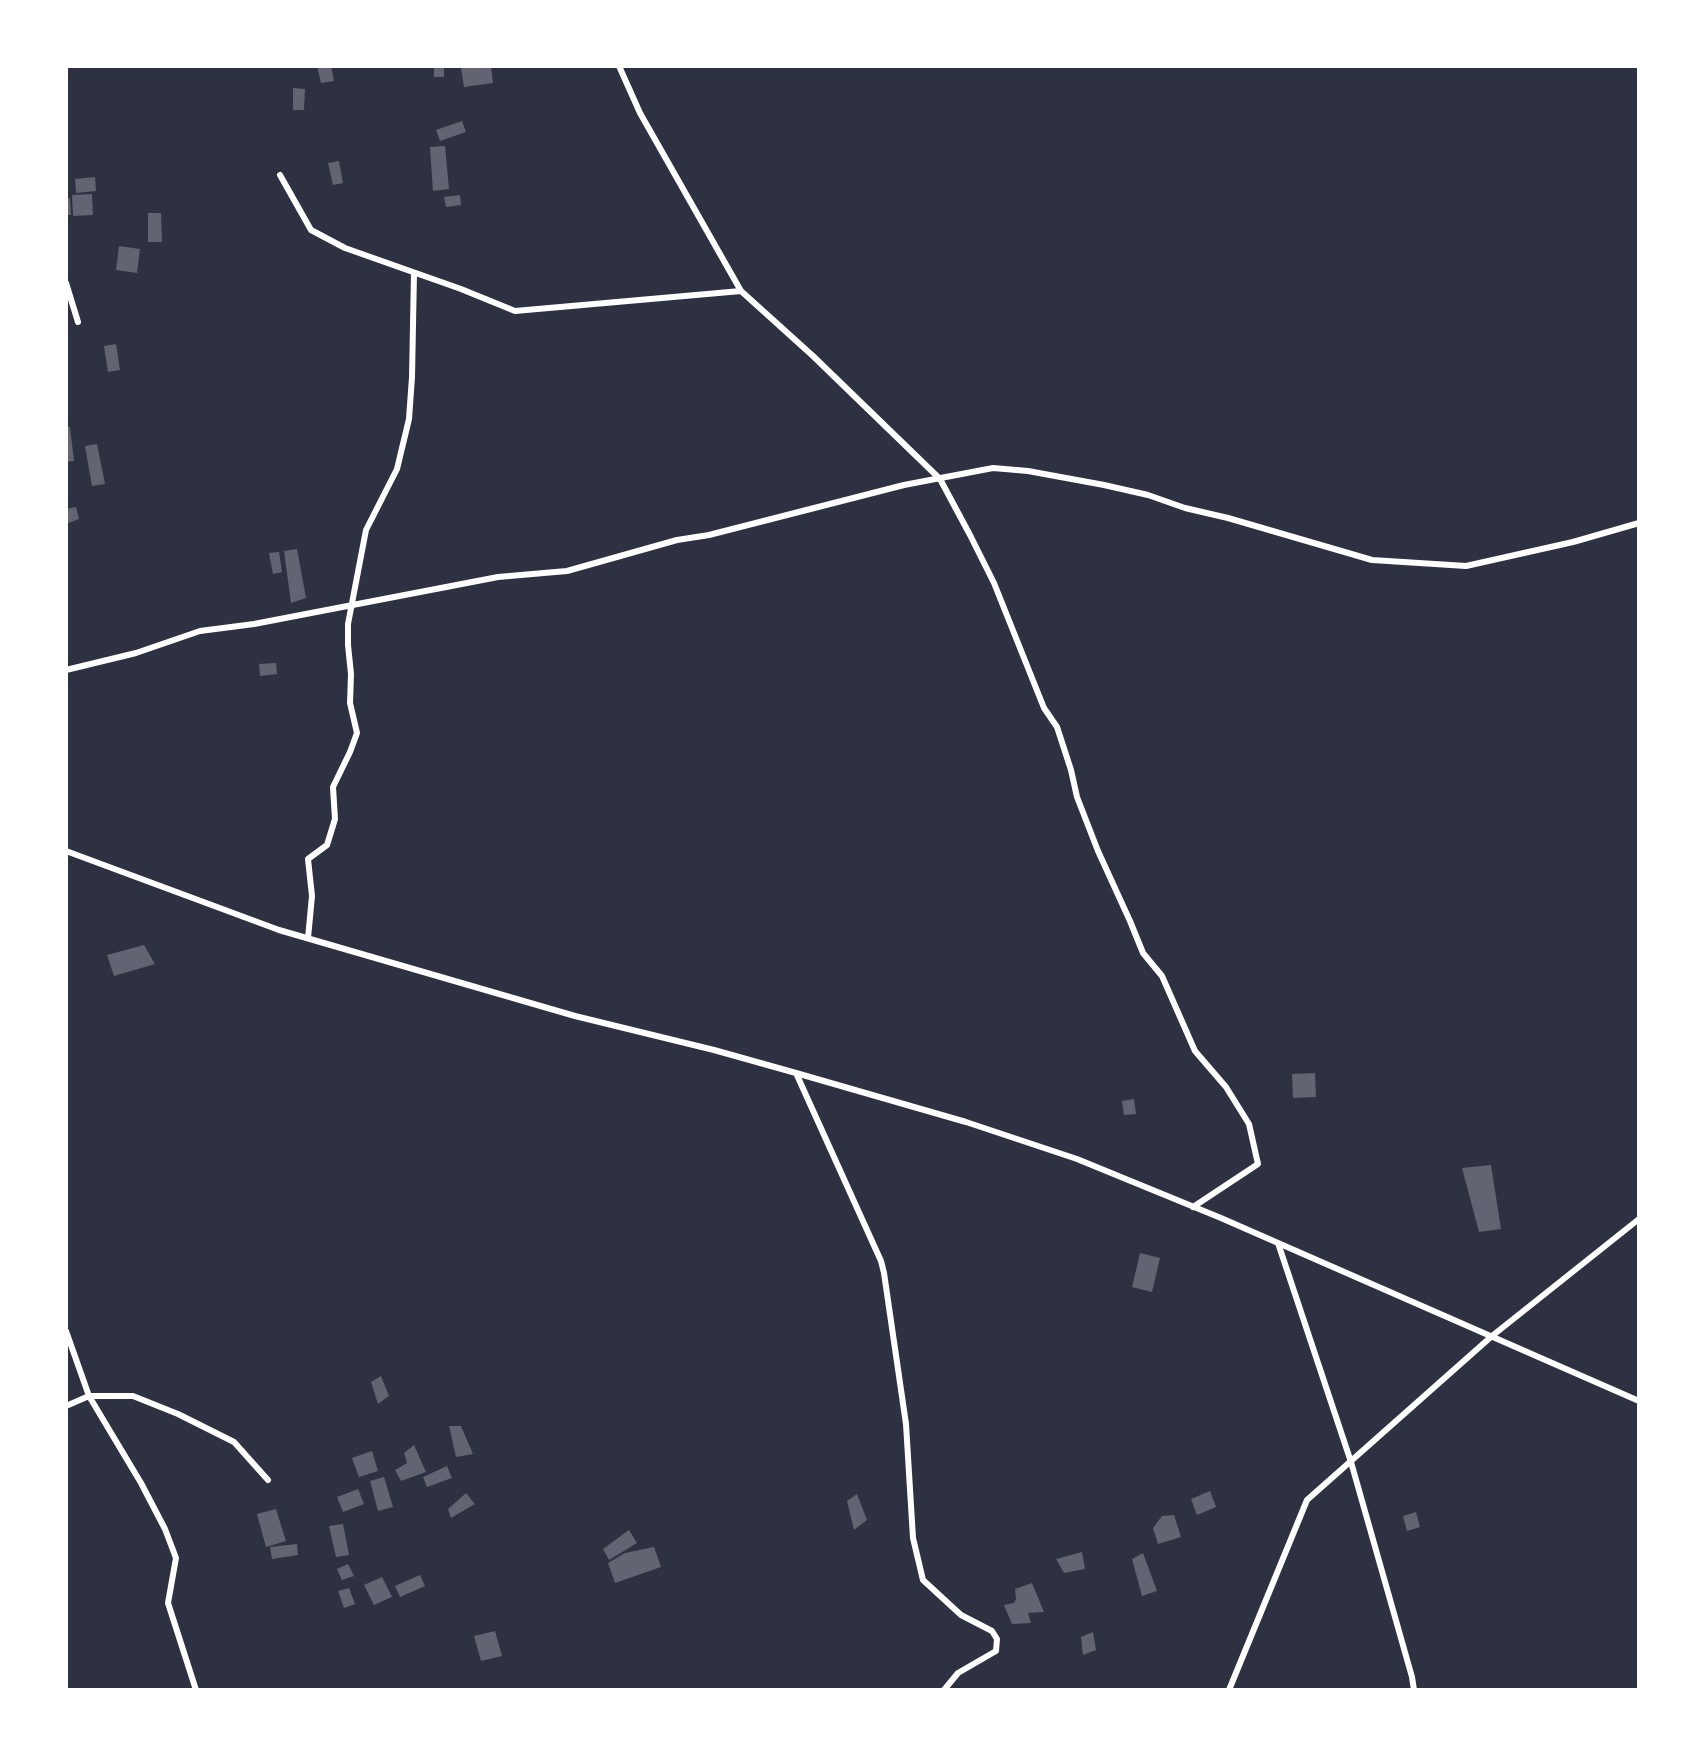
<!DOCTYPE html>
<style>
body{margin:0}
#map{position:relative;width:1705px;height:1756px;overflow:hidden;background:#2d3142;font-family:"Work Sans",sans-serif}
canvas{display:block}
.frame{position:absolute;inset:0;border:68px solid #fff;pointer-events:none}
</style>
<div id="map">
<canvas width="1705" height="1756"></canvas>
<div class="frame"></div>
</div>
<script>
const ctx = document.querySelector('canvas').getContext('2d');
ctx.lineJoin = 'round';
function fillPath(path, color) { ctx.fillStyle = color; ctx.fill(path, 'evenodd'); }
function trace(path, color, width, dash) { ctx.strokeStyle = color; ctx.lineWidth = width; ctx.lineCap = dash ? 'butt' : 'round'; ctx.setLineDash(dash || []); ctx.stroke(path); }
const building = new Path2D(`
 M317,66H331L334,81L321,83Z
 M434,66H444V77H434Z
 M477,66H491L493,83L464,87L461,68Z
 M293,88L305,89L304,110H293Z
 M462,121L466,132L440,141L436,130Z
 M445,146L449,189L433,191L430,147Z
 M339,161L343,183L333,185L328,163Z
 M95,177L96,191L76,193L75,179Z
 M92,194L93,215L73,216L72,195Z
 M460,195L461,205L446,207L444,197Z
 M70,198L71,215H66V199Z
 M148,213H161L162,242H148Z
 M119,246L140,249L137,273L116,270Z
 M116,344L120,370L108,372L104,346Z
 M66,427H70L74,461L66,462Z
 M97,444L105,484L92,486L85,446Z
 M76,507L79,519L66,524V509Z
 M297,549L306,598L291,603L284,551Z
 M279,552L282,572L273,574L269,553Z
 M276,663L277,674L260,676L259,664Z
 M144,945L155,964L114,976L107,955Z
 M1315,1073L1316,1097L1293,1098L1292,1074Z
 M1134,1099L1136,1114L1124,1115L1122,1101Z
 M1491,1165L1501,1229L1479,1232L1462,1168Z
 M1140,1253L1160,1258L1152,1292L1132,1287Z
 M381,1376L389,1396L378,1404L371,1382Z
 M449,1426H461L473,1454L456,1457Z
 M414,1445L426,1472L401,1481L395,1470L407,1463L404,1453Z
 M372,1451L378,1471L359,1477L352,1458Z
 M447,1466L452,1478L427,1487L423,1477Z
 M384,1477L393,1507L378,1511L370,1481Z
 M358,1489L364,1504L343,1512L337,1497Z
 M1210,1491L1216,1507L1197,1515L1191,1499Z
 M466,1493L475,1504L451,1518L448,1509Z
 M857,1494L867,1520L854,1530L847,1501Z
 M276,1509L286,1541L266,1547L257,1514Z
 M1416,1512L1420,1527L1407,1531L1403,1516Z
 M1174,1515L1181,1537L1158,1544L1153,1528L1162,1516Z
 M343,1524L349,1555L336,1557L329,1526Z
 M629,1530L637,1543L609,1560L603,1549Z
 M297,1544L298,1555L272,1559L270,1547Z
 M654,1547L661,1567L615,1583L608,1563L625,1553Z
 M1082,1552L1085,1569L1064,1573L1056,1559Z
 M1143,1553L1157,1591L1142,1596L1132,1559Z
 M348,1564L354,1576L342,1580L337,1569Z
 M420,1575L425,1586L400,1597L395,1586Z
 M382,1577L392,1597L374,1605L364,1585Z
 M1032,1583L1044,1612L1028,1613L1031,1623L1012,1624L1004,1605L1014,1603L1016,1599L1015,1589Z
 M349,1588L355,1604L344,1608L338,1591Z
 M495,1631L502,1656L481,1661L474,1636Z
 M1093,1632L1096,1650L1083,1655L1081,1637Z`);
const minor = new Path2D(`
 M619,66L640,113L741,291L813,356L940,479L970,535L994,583L1044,708L1057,727L1071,770L1077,797L1098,851L1130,921L1143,953L1162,976L1195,1051L1226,1087L1249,1124L1258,1164L1193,1207
 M280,175L311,230L345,248L461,289L515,311L741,291
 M66,283L78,322
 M66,670L136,653L200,631L254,624L498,577L567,571L677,540L709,535L904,485L993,468L1028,471L1104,485L1148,495L1185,508L1228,518L1372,560L1466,566L1573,542L1639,523
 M66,851L279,930L575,1016L714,1050L796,1073L966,1122L1077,1159L1221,1218L1639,1401
 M308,938L312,896L308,859L327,845L335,819L333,787L350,752L357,733L350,703L351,674L348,645V624L366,530L397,469L409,419L412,377L414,273
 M796,1073L881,1261L884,1273L906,1424L913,1538L923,1580L961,1615L992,1631L997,1639L996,1651L958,1673L944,1690
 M1278,1243L1351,1462L1412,1677L1414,1690
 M66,1331L89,1396L141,1483L165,1529L176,1558L168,1603L196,1690
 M66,1406L89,1396H133L178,1414L234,1442L268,1480
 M1229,1690L1307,1500L1492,1336L1639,1219`);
fillPath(building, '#626471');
trace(minor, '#fff', 6);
</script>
